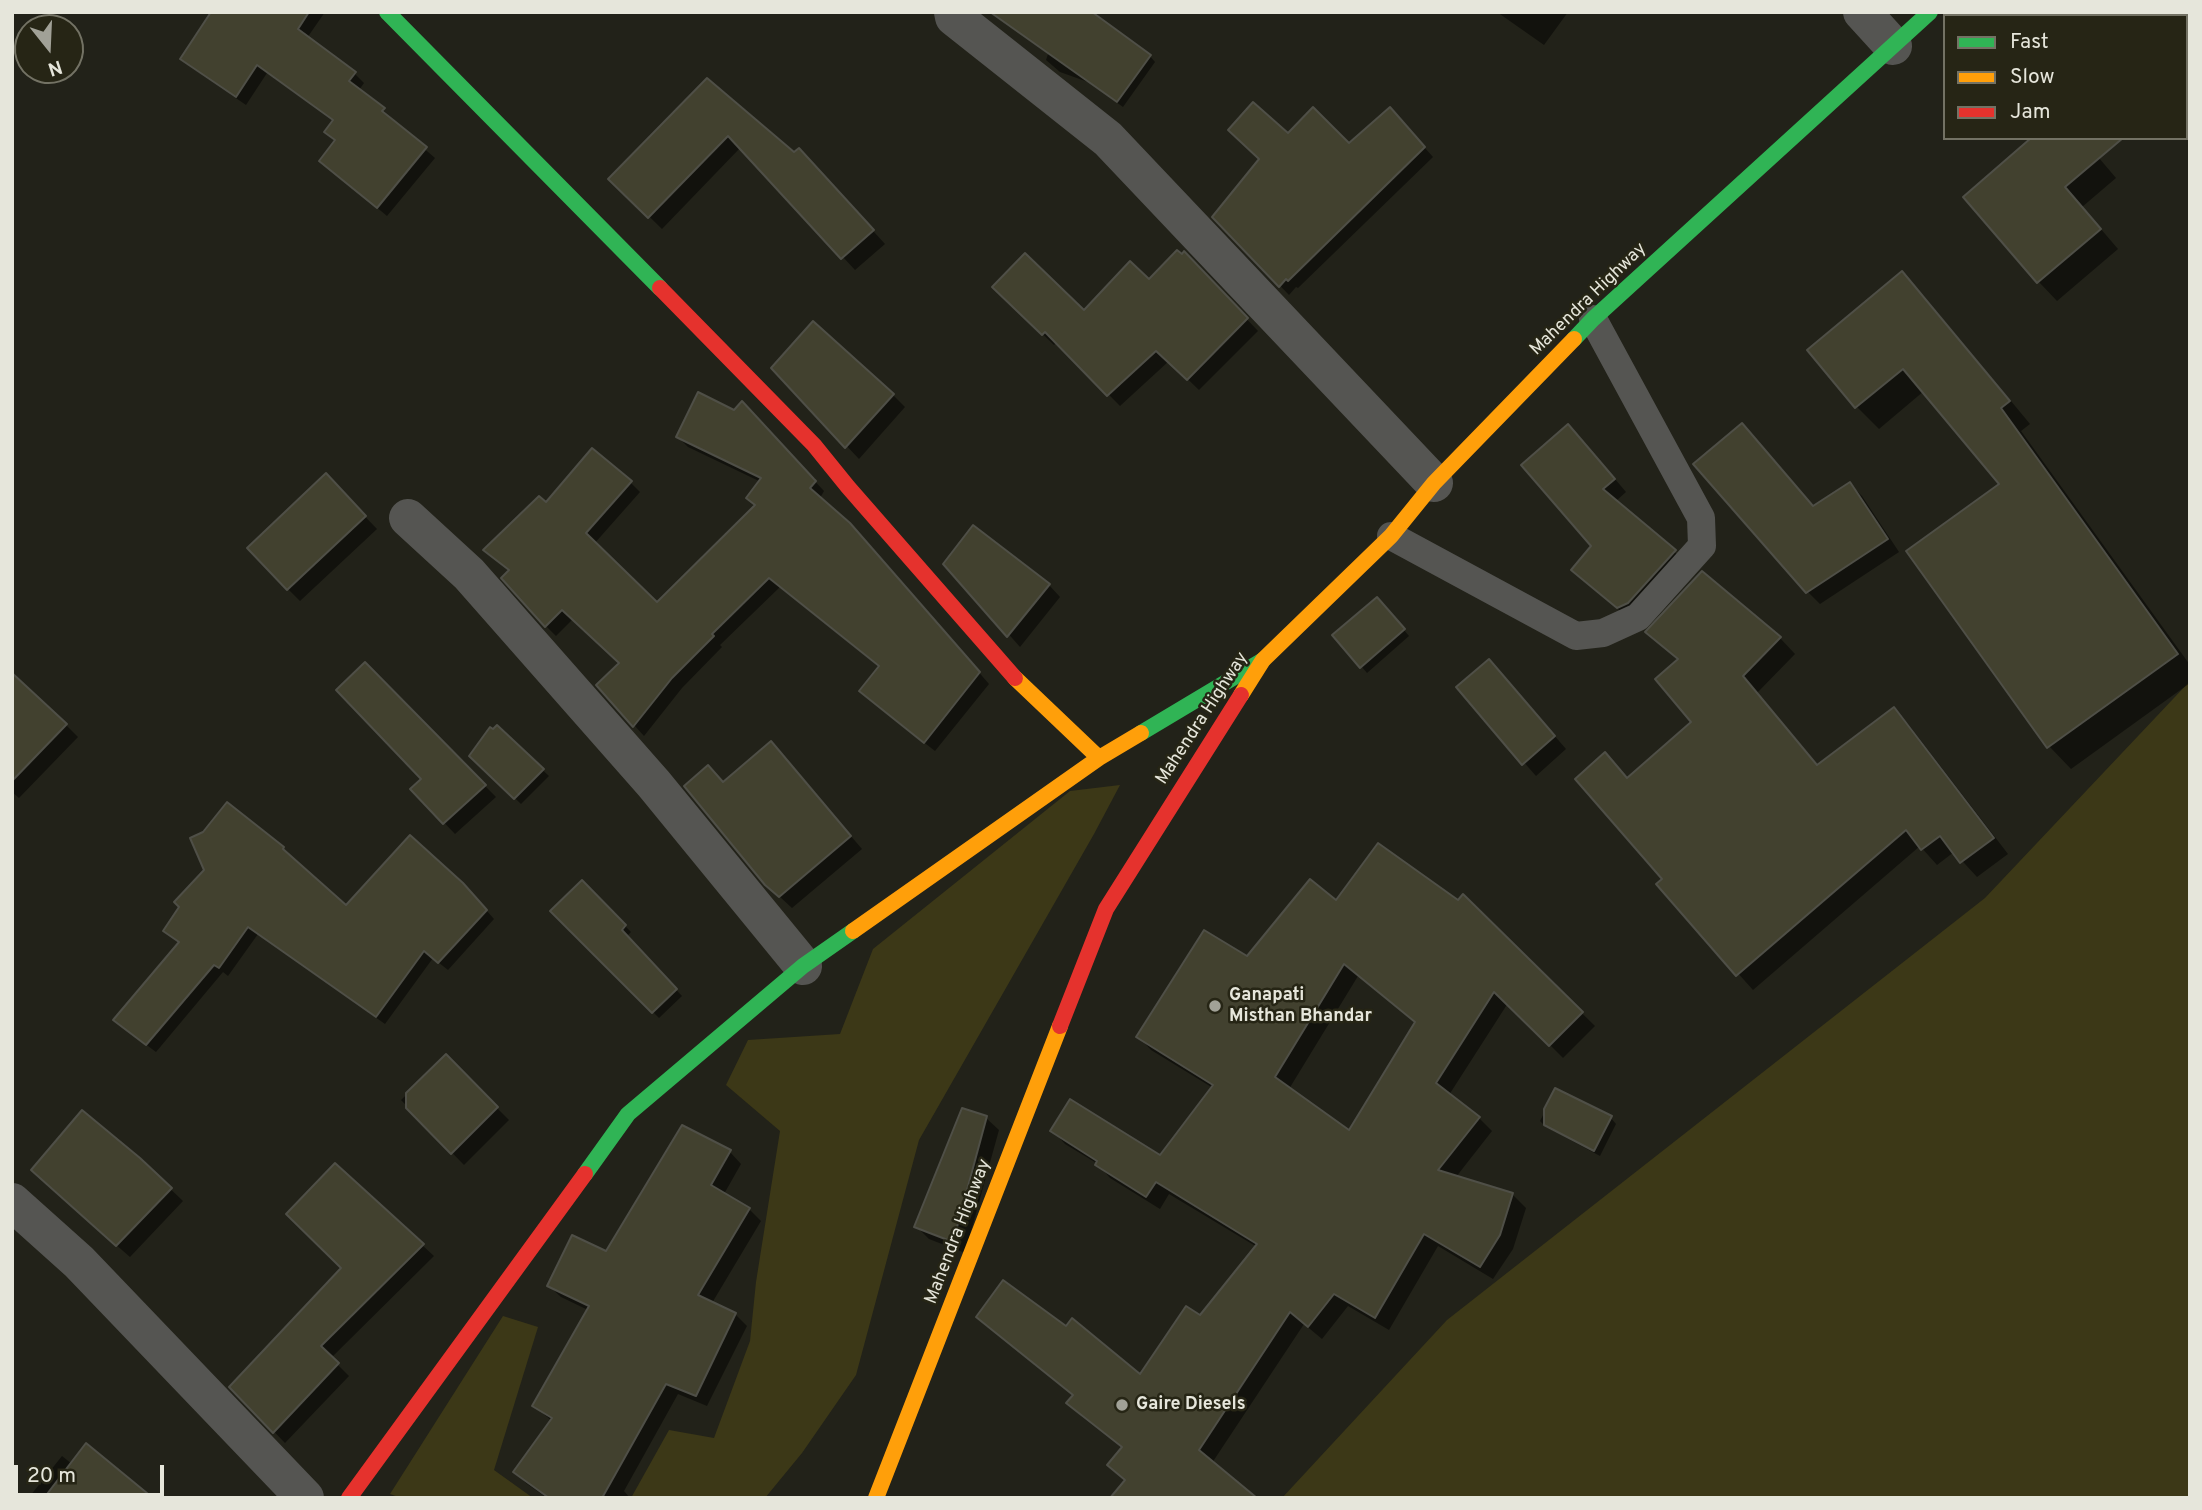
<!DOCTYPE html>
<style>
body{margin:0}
#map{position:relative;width:2202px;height:1510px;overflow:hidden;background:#222219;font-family:Overpass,sans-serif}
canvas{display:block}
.frame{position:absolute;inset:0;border:14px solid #e6e6db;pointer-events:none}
.legend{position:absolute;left:1943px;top:14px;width:245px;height:126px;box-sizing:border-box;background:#262515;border:2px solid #737264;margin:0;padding:9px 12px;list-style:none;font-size:21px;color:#e6e6db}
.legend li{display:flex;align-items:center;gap:14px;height:35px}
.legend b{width:35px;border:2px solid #737264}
.north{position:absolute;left:14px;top:14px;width:70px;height:70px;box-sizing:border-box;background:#262515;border:2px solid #737264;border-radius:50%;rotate:162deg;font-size:19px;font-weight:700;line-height:28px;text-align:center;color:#e6e6db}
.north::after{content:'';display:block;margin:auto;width:24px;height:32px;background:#a1a197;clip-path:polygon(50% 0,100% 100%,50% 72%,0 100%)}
.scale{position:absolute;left:14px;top:1465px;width:150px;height:32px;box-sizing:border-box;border:4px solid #e6e6db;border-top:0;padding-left:9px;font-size:21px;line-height:24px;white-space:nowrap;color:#e6e6db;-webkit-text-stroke:5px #262515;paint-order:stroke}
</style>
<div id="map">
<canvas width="2202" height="1510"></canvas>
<div class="frame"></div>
<ul class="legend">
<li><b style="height:9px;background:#30b455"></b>Fast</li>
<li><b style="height:9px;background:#ff9f0a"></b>Slow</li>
<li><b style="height:9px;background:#e5322d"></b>Jam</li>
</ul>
<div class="north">N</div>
<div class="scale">20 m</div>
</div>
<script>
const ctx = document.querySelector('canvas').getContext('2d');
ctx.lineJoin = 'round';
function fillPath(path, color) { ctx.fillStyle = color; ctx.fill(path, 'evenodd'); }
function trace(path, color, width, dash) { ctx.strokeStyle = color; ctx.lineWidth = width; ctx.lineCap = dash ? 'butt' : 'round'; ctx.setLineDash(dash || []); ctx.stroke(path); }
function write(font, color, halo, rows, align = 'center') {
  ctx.font = font + ' Overpass,sans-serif'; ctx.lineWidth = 5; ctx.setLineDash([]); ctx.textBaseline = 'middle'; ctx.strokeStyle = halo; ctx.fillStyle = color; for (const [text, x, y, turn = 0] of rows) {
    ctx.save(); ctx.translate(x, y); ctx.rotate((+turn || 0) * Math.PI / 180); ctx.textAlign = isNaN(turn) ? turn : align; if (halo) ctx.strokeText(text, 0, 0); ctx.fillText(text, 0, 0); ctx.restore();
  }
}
const green = new Path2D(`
 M2190,681V1498H1282L1447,1320L1985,898Z
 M1120,785L1094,834L919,1140L856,1375L802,1453L765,1498H631L669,1430L714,1438L750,1341L756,1282L780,1131L726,1085L748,1040L840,1034L873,949L1070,791Z
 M503,1316L538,1327L494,1470L533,1498H401L390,1494Z`);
const shadow = new Path2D(`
 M213,12H325L307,38L354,73L364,83L359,90L383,110L393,119L392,121L435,158L387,216L321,161L336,141L326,131L334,122L267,73L246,105L192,68L182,59Z
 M990,12L1150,56L1155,62L1123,107L1088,82L1060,72L1046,60L1048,54Z
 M1497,12H1568L1544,45Z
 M707,80L794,154L811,163L885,244L855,270L741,147L662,229L611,179Z
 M1399,119L1433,157L1298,288L1296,287L1289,295L1214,217L1261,159L1288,135L1349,145Z
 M2082,138L2116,178L2082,207L2118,249L2057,301L2039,282L1966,197Z
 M1185,254L1258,331L1199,390L1169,361L1120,406L1057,342L1054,345L994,287L1084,313L1149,281Z
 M1902,274L1924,296L2030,424L2021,431L2190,665V683L2071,769L2049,746L2001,484L1924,391L1879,429L1857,407Z
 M773,368L893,395L905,407L859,459Z
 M735,412L752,414L824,491L820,498L860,535L989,684L935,751L871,701L880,668L780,587L720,645L722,647L682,688L644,736L598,685L621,663L573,619L556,636L546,626L510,571L485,550L547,504L630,482L640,492L594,544L657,605L756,506L748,498L761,482L688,447L678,437Z
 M1754,437L1814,507L1850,484L1862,496L1899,552L1820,604L1808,592Z
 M1581,439L1626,492L1616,501L1687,563L1631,620L1586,582L1593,546Z
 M326,476L377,529L300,601L288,589Z
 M946,563L1049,585L1060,597L1020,647Z
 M1383,605L1409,636L1367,673L1335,635Z
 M1648,632L1780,638L1795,654L1757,693L1819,766L1894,709L1909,725L2008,854L1977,877L1954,852L1937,865L1920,846L1753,990L1659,885L1665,879L1628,780L1693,722L1679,661Z
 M365,665L496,797L455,834L412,789L424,779Z
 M1501,674L1566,749L1536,776L1458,687Z
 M12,695L66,725L78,737L19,798L12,792Z
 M497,728L549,776L521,804L472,756Z
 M771,743L862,849L792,908L766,884L723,784Z
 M283,848L292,857L290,858L346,907L472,894L494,919L448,970L433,958L385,1024L258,934L228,976L223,972L156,1052L124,1028L179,943L165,931Z
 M582,882L631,932L626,937L682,996L659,1018L552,911Z
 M1463,897L1595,1026L1563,1058L1508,1003L1449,1095L1479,1118L1492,1131L1456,1177L1513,1195L1526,1208L1513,1249L1493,1279L1438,1246L1389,1330L1348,1306L1322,1339L1304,1324L1212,1463L1126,1482L1109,1465L1123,1449L1082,1417L1069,1403L1074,1396L992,1330L1066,1328L1140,1376L1200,1318L1257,1247L1169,1194L1160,1209L1110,1178L1098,1164L1065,1144L1052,1130L1161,1158L1213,1088L1151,1050L1138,1036L1248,959L1336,903H1458ZM1358,976L1416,1023L1349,1133L1289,1089Z
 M446,1057L509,1120L464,1165L401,1100Z
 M1556,1090L1611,1118L1616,1124L1600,1156L1546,1127L1540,1121Z
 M986,1118L999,1130L965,1253L929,1239L916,1226Z
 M730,1152L741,1164L724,1194L749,1209L761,1221L712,1303L735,1314L747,1326L707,1406L678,1394L624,1491L630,1498H547L527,1484L515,1472L552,1421L534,1406L588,1310L561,1297L549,1286L607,1253Z
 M139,1159L183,1201L130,1257L45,1183Z
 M422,1245L434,1256L331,1358L349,1376L285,1443L231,1387Z
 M62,1456L72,1464L150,1498H32L30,1496Z`);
const building = new Path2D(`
 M211,12H309L298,29L356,72L349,81L385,108L382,111L427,147L377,208L319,161L335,140L324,132L333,120L257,65L236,97L180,59Z
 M990,12H1092L1151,55L1117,102Z
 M707,78L794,152L799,148L874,230L841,259L728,136L648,218L608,179Z
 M1253,102L1288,133L1313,107L1349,143L1390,107L1425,147L1288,281L1286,279L1279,287L1212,217L1259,159L1228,130Z
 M2031,138H2123L2065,187L2101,229L2037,283L1963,197Z
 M1177,250L1182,254L1184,251L1248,318L1187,380L1156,351L1107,396L1045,332L1042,335L992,287L1025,253L1084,310L1130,261L1149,279Z
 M1902,271L2010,401L2001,408L2178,654L2047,748L1906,551L1999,484L1903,369L1855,408L1807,350Z
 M813,321L894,394L845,448L771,368Z
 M698,392L734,410L742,401L814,479L816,481L810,488L850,523L980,672L924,743L859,691L879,666L769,578L712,634L714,636L672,678L633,727L596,685L619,663L562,610L545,627L501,578L509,570L483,550L539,496L546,502L592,448L632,481L586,533L657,602L755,505L746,498L761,478L676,437Z
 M1742,423L1813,506L1850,482L1888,539L1806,593L1693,464Z
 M1568,424L1615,479L1603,489L1676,550L1628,603L1617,608L1571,570L1591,546L1521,465Z
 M326,473L366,516L287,590L247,548Z
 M973,525L1050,584L1007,637L943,564Z
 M1702,571L1781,637L1743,676L1817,765L1894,707L1994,838L1960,863L1940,836L1921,850L1906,830L1736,976L1656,884L1662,879L1575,779L1605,752L1627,778L1691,722L1655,679L1678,659L1645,632Z
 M1377,597L1405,629L1360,668L1332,635Z
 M1489,659L1555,736L1522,765L1456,687Z
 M365,662L486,785L443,824L410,789L421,779L336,690Z
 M12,673L67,724L12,781Z
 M497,725L544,769L514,799L469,756L490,727L493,729Z
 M771,741L851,836L779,897L765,885L684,786L708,765L723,782Z
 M227,802L284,847L283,849L346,905L410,835L463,883L487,910L438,963L424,951L376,1017L248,927L219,968L214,965L146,1045L113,1020L179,942L163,931L179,907L174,902L204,870L190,838L203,832Z
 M1378,843L1458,900L1463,894L1583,1012L1549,1046L1494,992L1436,1083L1480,1117L1438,1170L1513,1193L1500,1235L1480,1267L1424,1234L1375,1318L1334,1294L1308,1327L1290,1312L1199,1450L1257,1498H1110L1125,1480L1107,1465L1122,1447L1066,1403L1073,1395L976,1317L1003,1280L1066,1326L1072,1318L1140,1374L1186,1306L1200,1315L1257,1244L1156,1182L1146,1197L1095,1165L1097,1161L1050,1131L1070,1099L1160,1155L1213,1085L1136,1037L1204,930L1247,956L1310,879L1336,900ZM1344,964L1415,1022L1349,1130L1275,1077Z
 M582,880L626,925L622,930L677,989L652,1013L550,911Z
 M446,1054L498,1107L451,1154L406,1108V1093Z
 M1555,1088L1612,1116L1594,1151L1544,1125V1109Z
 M962,1108L987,1116L953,1242L914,1227Z
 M82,1110L140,1158L172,1188L116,1246L31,1170Z
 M682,1125L731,1150L711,1185L750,1208L698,1295L736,1313L696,1396L666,1384L602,1498H549L513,1472L552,1418L532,1406L589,1306L547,1286L572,1235L606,1251Z
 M335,1163L424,1244L321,1346L339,1363L273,1433L229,1387L341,1268L286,1214Z
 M86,1443L153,1498H44Z`);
const lane = new Path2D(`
 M1391,536L1576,636L1603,633L1638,617L1702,546L1701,518L1593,319`);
const street = new Path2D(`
 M953,12L954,17L1108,139L1434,483
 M1862,12L1893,46
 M408,518L469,574L654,784L803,966
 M12,1202L79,1262L305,1498`);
const fast = new Path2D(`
 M387,12L660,288
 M1574,339L1593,319L1930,12
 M1141,733L1263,660
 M585,1174L628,1114L803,966L853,931`);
const slow = new Path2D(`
 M1015,678L1099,758
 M1241,695L1263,660L1391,536L1434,483L1574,339
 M853,931L1099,758L1141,733
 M876,1498L1060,1026`);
const jam = new Path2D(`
 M660,288L814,445L848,487L1015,678
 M1060,1026L1106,909L1241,695
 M349,1498L585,1174`);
const markers = [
 [1215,1006,7,"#a1a197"],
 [1122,1405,7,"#a1a197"]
];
const streetNames = [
 ["Mahendra Highway",1589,300,-44],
 ["Mahendra Highway",1203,719,-57],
 ["Mahendra Highway",959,1232,-69]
];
const poiNames = [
 ["Ganapati",1229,996],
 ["Misthan Bhandar",1229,1017],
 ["Gaire Diesels",1136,1405]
];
fillPath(green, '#3c3817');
fillPath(shadow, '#0007');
fillPath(building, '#42412f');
trace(building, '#4f4f47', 2);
trace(lane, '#555552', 28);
trace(street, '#555552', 38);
trace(fast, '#30b455', 16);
trace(slow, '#ff9f0a', 16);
trace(jam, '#e5322d', 16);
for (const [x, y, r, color] of markers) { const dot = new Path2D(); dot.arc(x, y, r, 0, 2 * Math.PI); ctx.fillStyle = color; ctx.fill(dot); trace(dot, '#262515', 2.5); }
write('18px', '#e6e6db', '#262515', streetNames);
write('bold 18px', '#e6e6db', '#262515', poiNames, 'left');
</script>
